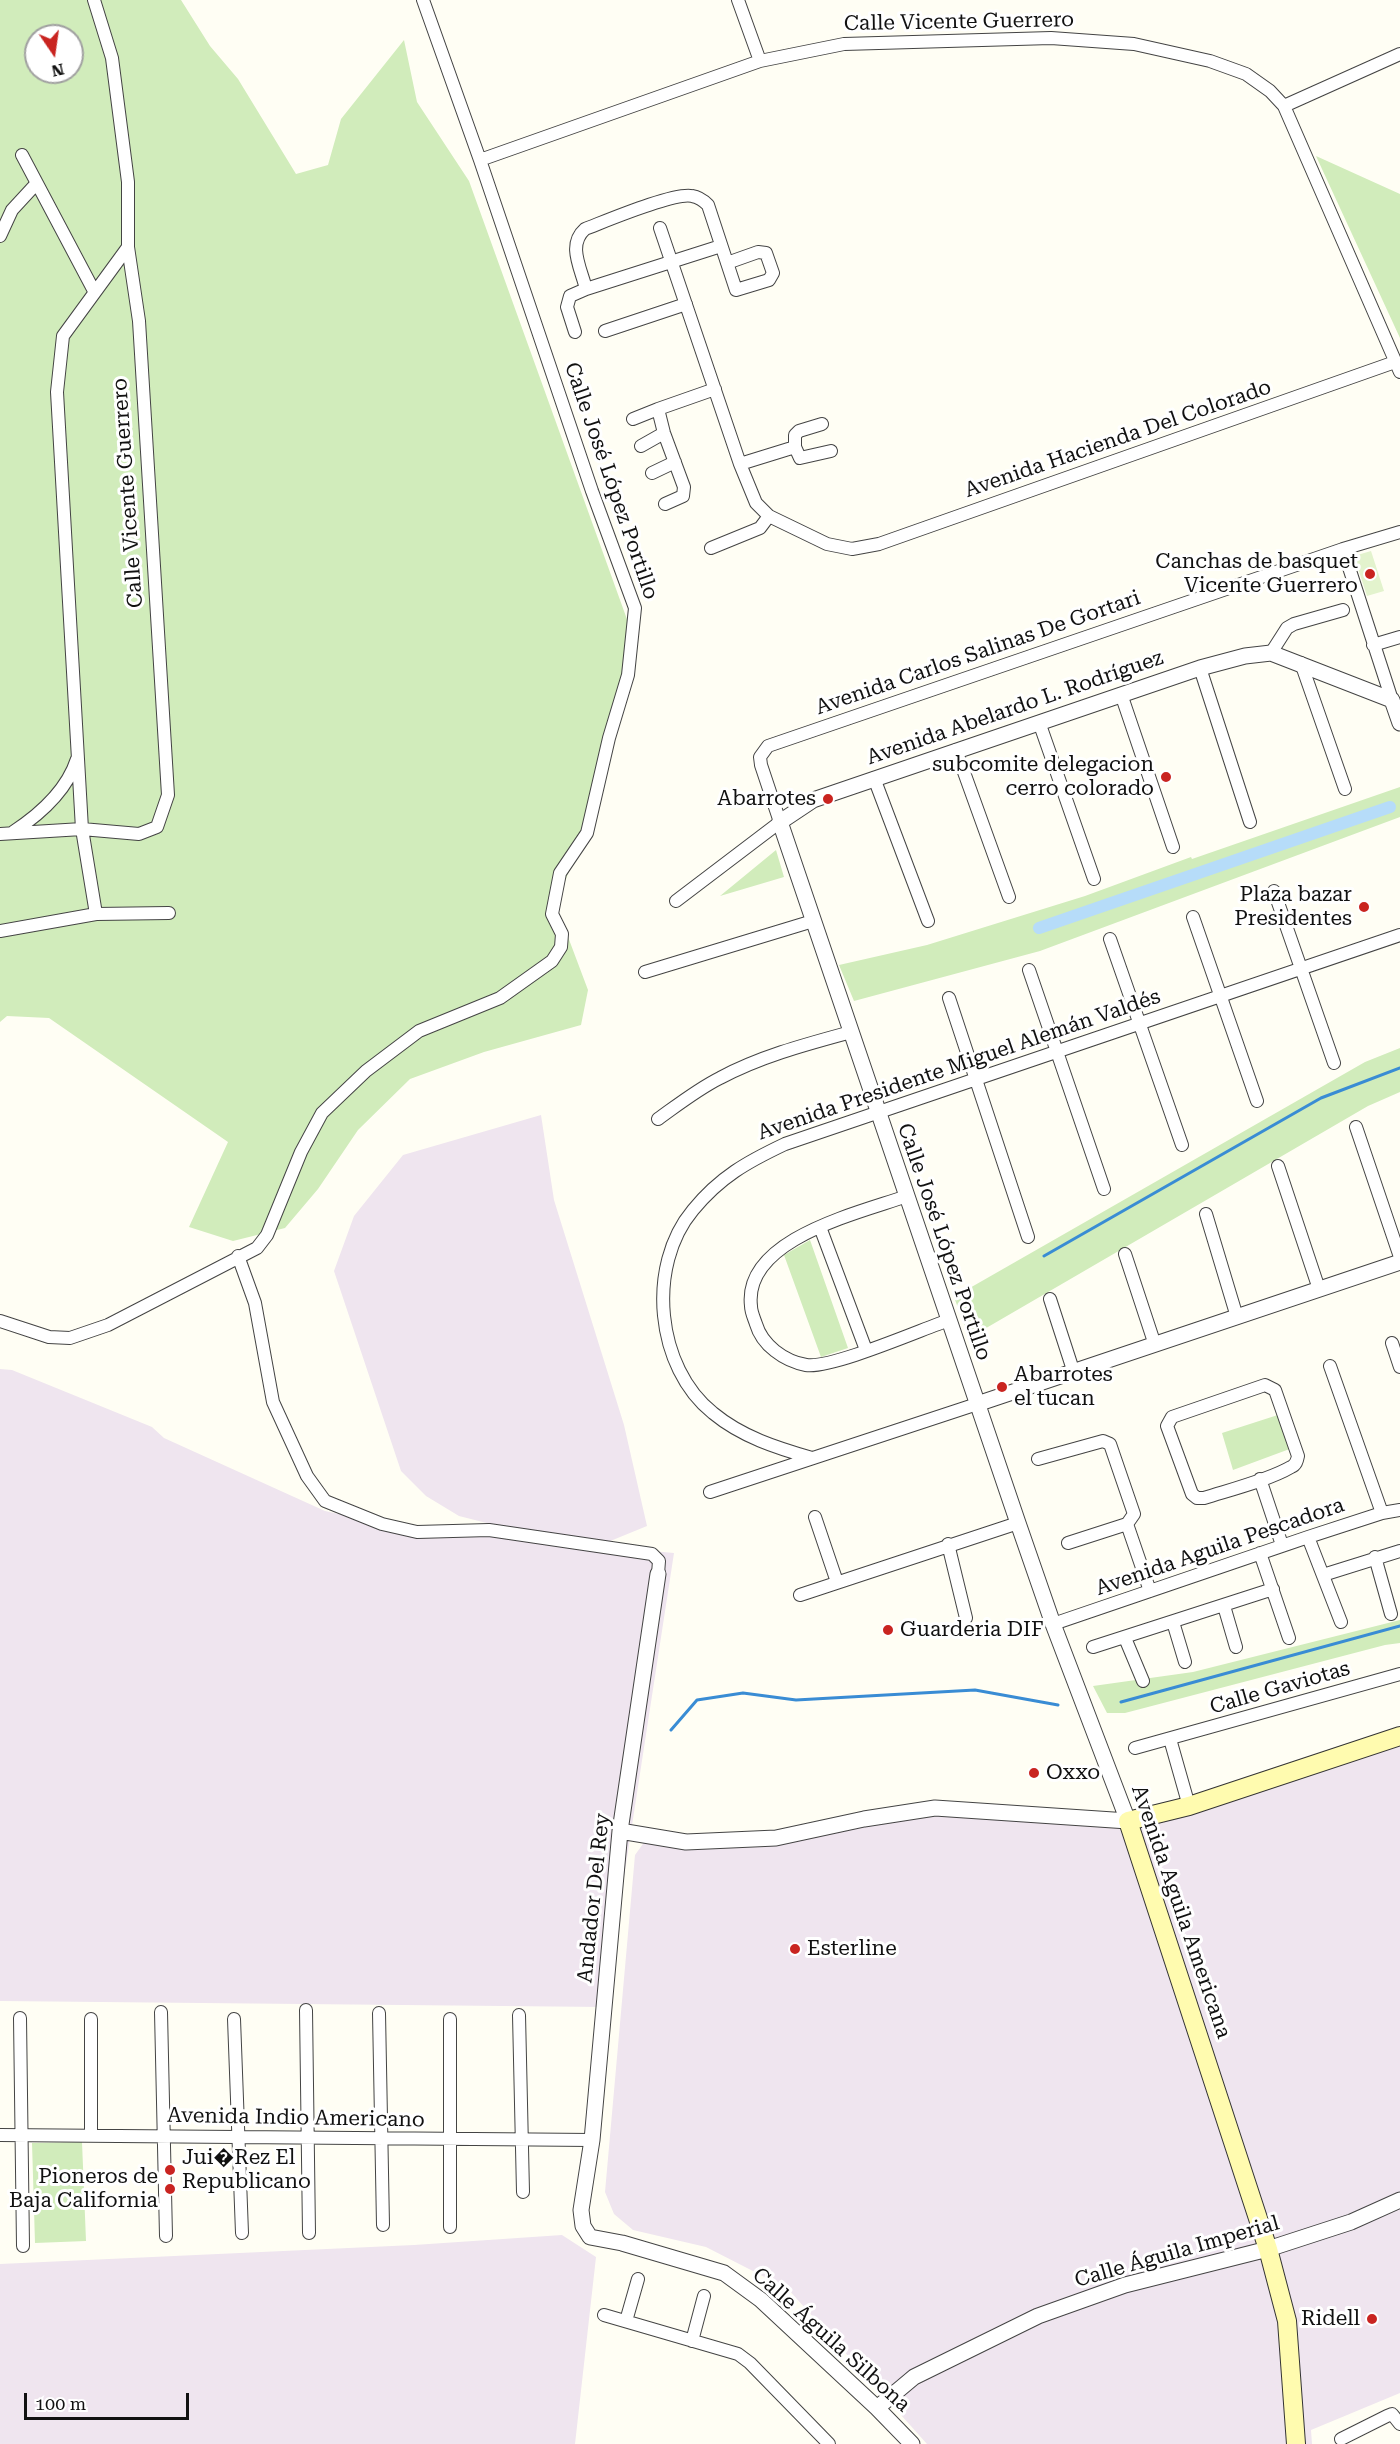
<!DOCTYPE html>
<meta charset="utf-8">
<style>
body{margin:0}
#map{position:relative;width:1400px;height:2444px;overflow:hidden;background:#fffef4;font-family:"Roboto Serif",serif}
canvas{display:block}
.north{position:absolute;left:24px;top:24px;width:60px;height:60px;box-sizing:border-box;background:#fff;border:2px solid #a0a0a0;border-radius:50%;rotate:167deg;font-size:16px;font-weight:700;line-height:24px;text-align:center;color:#111}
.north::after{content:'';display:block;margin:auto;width:21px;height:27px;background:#c92420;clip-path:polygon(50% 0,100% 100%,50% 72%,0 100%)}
.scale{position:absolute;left:24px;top:2393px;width:165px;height:27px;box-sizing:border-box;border:3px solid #111;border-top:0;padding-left:8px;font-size:18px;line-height:21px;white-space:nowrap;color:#111;-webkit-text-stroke:4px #fff;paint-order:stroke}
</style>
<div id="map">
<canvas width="1400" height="2444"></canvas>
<div class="north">N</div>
<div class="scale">100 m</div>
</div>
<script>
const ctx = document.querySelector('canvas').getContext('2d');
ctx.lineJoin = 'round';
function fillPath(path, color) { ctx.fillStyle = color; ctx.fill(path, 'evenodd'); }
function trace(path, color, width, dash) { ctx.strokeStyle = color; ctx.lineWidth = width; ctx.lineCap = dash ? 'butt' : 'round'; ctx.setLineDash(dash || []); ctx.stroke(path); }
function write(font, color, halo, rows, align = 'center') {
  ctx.font = font + ' "Roboto Serif",serif'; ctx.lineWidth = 6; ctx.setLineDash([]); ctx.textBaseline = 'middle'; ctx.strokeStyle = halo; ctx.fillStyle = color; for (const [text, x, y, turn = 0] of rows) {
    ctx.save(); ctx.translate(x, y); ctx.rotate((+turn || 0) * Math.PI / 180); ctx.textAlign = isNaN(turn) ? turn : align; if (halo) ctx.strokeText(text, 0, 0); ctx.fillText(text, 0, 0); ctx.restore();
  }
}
const industrial = new Path2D(`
 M541,1115L554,1200L624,1425L647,1526L603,1544L550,1539L459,1516L426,1496L401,1471L334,1271L354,1216L403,1155Z
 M0,1369L12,1370L152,1427L164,1438L325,1511L409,1529L674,1553L604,2007L0,2001Z
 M1400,1736V2393L1311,2430L1312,2444H927L788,2289L706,2247L633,2230L614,2214L605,2192L635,1855L650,1834L743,1838L872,1813L1127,1823Z
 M562,2235L596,2257L575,2444H0V2264L414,2245Z`);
const green = new Path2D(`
 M0,0H181L210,46L238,79L296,174L328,165L341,119L404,40L417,102L469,181L633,636L583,835L556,905L588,990L581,1025L484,1052L410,1079L358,1130L318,1189L285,1228L233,1241L189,1227L228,1142L49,1018L7,1016L0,1022ZM36,36H72V72H36Z
 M1316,156L1400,194V338Z
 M1400,787V817L1040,951L854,1001L839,965L927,945L1085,896L1191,857L1192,859Z
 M776,850L784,877L720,896Z
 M1400,1048V1092L1368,1106L969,1338L954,1297L1365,1062Z
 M810,1240L848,1348L821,1357L784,1255Z
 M1284,1413L1295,1447L1233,1470L1222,1433Z
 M1400,1620V1643L1385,1645L1125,1713H1107L1093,1686L1193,1672Z
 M82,2142L86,2241L35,2243L32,2143Z`);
const pitch = new Path2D(`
 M1371,551L1384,591L1367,596L1354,556Z`);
const stream = new Path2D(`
 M1044,1256L1321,1098L1400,1068
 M1121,1702L1400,1626
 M671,1730L697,1700L743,1693L796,1700L975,1690L1058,1705`);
const canal = new Path2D(`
 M1039,928L1390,807`);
const minor = new Path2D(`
 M738,0L760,61
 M1284,106L1400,54
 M22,155L94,291
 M480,160L760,61L844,44L1051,38L1134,44L1210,61L1246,74L1270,91L1284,106L1400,372
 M660,228L740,464L756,503L769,516L827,544L852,549L879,544L1395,362
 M0,236L12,210L36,184
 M586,289C581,268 567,245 585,229C606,221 674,192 692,196C699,197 703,200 708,205L736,290L769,280L773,273L766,253L758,252L727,263
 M605,331L686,304
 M575,332L567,307L570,296L586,289L721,246
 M633,419L658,409
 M822,424L799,431L795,435V447L800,458L831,451
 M641,446L664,433
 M740,464L795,447
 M652,473L675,462
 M665,504L683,496L684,487L664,433L658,409L715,389
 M711,548L760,528L769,516
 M1343,549L1392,700
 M1373,645L1400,637
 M1271,653L1287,628L1294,624L1343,610
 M1301,663L1345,789
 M1200,668L1250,822
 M1121,694L1173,847
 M1039,722L1094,879
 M956,750L1009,897
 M874,778L928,921
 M13,832C39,815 67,790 77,759
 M0,834L82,829L139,834L157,827L168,795L139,321L128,247V182L112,58L94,0
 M1274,891L1334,1063
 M676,901L780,822L761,765L760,757L768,746L1343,549L1400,532
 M96,914L82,829L57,392L63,336L128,247
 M1193,917L1257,1101
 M0,931L96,914L169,913
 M1110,939L1182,1145
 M1029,970L1104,1189
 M645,972L813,921
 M949,998L1028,1237
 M658,1119C679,1104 698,1089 720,1078C761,1056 807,1044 851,1032
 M1356,1127L1400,1257
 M1278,1166L1319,1289
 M907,1196C859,1213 743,1239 751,1306C751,1312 754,1318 756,1324C762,1345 784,1361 806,1365C831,1369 920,1330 949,1320
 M1206,1214L1237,1317
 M820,1227L866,1350
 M1125,1254L1155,1345
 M238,1256L255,1303L273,1402L307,1476L325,1501L382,1524L417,1532L489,1530L652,1554L659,1561L658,1574
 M1050,1299L1074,1373
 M0,1321L49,1337L70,1338L108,1325L257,1248L267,1235L301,1152L322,1113L366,1071L419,1031L500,998L552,961L561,947L562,934L552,914L560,873L587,833L609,738L628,675L635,608L592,491L480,160L423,0
 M1392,1343L1400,1367
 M1330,1366L1382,1513
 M1265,1385L1275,1390L1298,1456C1297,1461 1296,1465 1291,1467C1269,1480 1229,1490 1204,1498H1197L1192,1494L1167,1426L1172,1417Z
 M812,1458C777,1448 742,1437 713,1413C656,1368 646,1266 693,1210C720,1177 747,1162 785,1144L1400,935
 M1038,1459L1103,1441L1110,1444L1134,1514L1127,1524L1068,1543
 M1260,1479L1282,1545
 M710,1492L977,1404
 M815,1517L837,1582
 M1127,1524L1150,1591
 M1308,1537L1341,1622
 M948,1544L966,1618
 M1260,1553L1289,1638
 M1375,1557L1391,1614
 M1323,1575L1400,1551
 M800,1595L1018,1523
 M1224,1606L1236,1647
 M1173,1622L1185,1662
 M1053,1624L1308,1537L1382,1513L1400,1510
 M1125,1638L1143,1681
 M1093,1647L1273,1589
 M1170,1739L1189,1806
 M1135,1748L1400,1674
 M306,2010L309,2233
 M161,2012L166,2236
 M379,2013L383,2225
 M519,2015L523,2192
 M20,2018L23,2246
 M91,2019V2135
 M234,2019L242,2233
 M450,2019V2227
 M0,2135L592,2140
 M604,2315L738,2354L750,2363L829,2444
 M626,2321L638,2279
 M692,2341L704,2296
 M1341,2439L1387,2416L1392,2414L1400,2424`);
const tertiary = new Path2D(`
 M977,1404L1400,1262
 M658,1574L620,1831L592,2140L581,2210L583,2226L590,2237L622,2243L724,2273L761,2300L877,2408L912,2444
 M620,1831L686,1842L776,1838L864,1819L935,1808L1128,1821L1053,1624L1018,1523L780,822L813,800L1200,668L1245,656L1271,653L1392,700L1400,723
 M877,2408L914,2377L1038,2316L1125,2285L1268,2249L1351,2222L1400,2200`);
const secondary = new Path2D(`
 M1296,2444L1287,2321L1268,2249L1128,1821L1189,1806L1400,1736`);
const markers = [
 [1370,574,6,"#c92420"],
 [1166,777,6,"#c92420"],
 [828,799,6,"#c92420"],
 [1364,907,6,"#c92420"],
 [1002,1387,6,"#c92420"],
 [888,1630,6,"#c92420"],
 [1034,1773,6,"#c92420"],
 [795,1949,6,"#c92420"],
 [170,2170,6,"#c92420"],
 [170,2189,6,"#c92420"],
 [1372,2319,6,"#c92420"]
];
const streetNames = [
 ["Calle Vicente Guerrero",959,22,-1],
 ["Avenida Hacienda Del Colorado",1118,439,-19],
 ["Calle José López Portillo",611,481,71],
 ["Calle Vicente Guerrero",128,493,-94],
 ["Avenida Carlos Salinas De Gortari",978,653,-19],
 ["Avenida Abelardo L. Rodríguez",1015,708,-19],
 ["Avenida Presidente Miguel Alemán Valdés",959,1065,-19],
 ["Calle José López Portillo",944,1242,71],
 ["Avenida Aguila Pescadora",1220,1547,-19],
 ["Calle Gaviotas",1280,1688,-16],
 ["Andador Del Rey",594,1898,-84],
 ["Avenida Aguila Americana",1181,1912,71],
 ["Avenida Indio Americano",296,2118,1],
 ["Calle Águila Imperial",1177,2252,-16],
 ["Calle Águila Silbona",831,2340,42]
];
const poiNames = [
 ["Canchas de basquet",1358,562],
 ["Vicente Guerrero",1358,586],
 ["subcomite delegacion",1154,765],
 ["cerro colorado",1154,789],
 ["Abarrotes",816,799],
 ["Plaza bazar",1352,895],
 ["Presidentes",1352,919],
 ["Abarrotes",1014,1375,"left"],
 ["el tucan",1014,1399,"left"],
 ["Guarderia DIF",900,1630,"left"],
 ["Oxxo",1046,1773,"left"],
 ["Esterline",807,1949,"left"],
 ["Jui�Rez El",182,2158,"left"],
 ["Republicano",182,2182,"left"],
 ["Pioneros de",158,2177],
 ["Baja California",158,2201],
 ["Ridell",1360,2319]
];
fillPath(industrial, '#efe5ef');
fillPath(green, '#d1ecbb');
fillPath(pitch, '#e3f3cd');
trace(stream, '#398cd4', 3);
trace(canal, '#b6dcf9', 12);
trace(minor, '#444', 14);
trace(tertiary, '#444', 17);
trace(secondary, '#333', 20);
trace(minor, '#fff', 12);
trace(tertiary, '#fff', 15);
trace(secondary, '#fffbaf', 18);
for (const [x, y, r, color] of markers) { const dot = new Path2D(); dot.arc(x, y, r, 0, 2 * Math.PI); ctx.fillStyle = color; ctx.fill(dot); trace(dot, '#fff', 2); }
write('21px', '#111', '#fff', streetNames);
write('21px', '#111', '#fff', poiNames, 'right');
</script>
